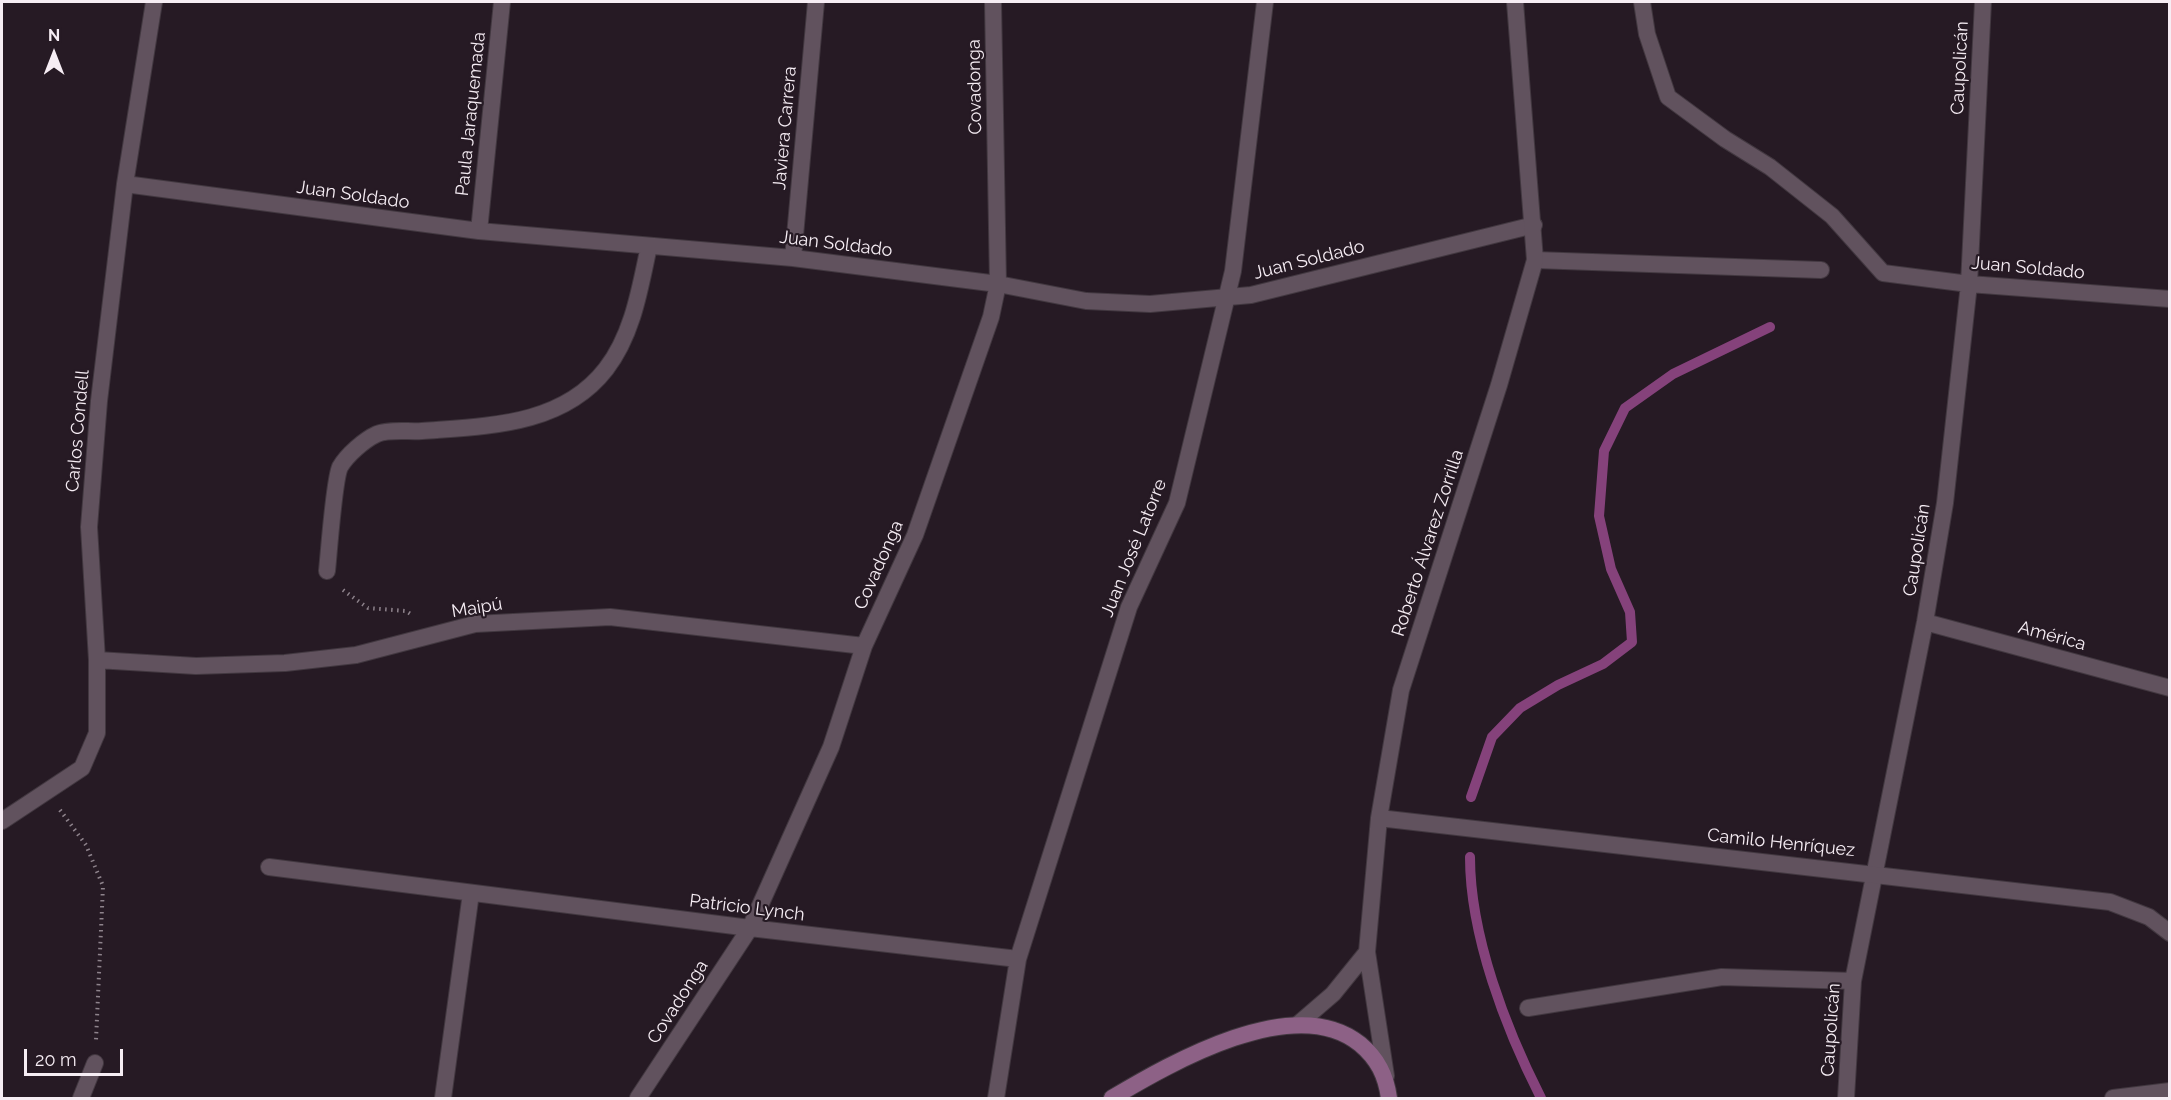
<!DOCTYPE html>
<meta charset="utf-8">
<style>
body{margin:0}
#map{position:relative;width:2171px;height:1100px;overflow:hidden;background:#261a24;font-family:Raleway,sans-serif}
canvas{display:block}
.frame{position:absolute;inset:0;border:3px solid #f6edf4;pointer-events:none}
.north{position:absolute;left:24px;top:24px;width:60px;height:60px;-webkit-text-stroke:4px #261a24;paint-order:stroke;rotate:0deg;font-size:16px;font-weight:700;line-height:24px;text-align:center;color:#f6edf4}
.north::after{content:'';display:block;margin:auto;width:21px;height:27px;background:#f6edf4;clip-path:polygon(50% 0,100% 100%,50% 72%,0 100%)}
.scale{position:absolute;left:24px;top:1049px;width:99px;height:27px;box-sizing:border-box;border:3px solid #f6edf4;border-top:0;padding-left:8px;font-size:18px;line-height:21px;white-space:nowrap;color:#f6edf4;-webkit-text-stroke:4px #261a24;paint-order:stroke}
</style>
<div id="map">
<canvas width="2171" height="1100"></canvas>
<div class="frame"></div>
<div class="north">N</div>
<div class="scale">20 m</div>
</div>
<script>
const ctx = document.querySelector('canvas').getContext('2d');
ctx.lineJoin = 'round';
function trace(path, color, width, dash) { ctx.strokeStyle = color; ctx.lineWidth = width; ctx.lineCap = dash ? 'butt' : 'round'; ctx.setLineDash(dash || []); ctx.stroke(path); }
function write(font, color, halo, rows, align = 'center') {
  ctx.font = font + ' Raleway,sans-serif'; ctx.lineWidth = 4.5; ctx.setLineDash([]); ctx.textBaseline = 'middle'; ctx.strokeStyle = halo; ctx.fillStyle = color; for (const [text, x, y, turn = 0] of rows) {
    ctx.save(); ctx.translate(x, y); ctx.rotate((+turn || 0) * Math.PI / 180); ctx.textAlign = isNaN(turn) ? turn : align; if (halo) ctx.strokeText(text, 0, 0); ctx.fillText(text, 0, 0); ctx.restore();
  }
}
const stream = new Path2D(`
 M1471,797L1492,737L1520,708L1558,685L1603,664L1632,642L1630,612L1611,569L1599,516L1604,451L1625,408L1673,374L1770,327
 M1470,857C1470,936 1506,1029 1541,1098`);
const path = new Path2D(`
 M343,590L368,608L406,611L412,615
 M60,810L86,845L103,886L96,1040`);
const minor = new Path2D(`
 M1642,2L1647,34L1668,97L1725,139L1770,167L1832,216L1883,273L1969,284L2170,299
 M125,184L479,231L793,258L998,284L1086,301L1150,304L1251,295L1534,225
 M479,231L502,2
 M793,258L816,2
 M1535,260L1821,270
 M327,571C329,552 334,480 340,467C347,455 364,440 377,434C389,429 409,432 422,431C487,426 562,426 606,369C633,334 640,288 649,246
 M1925,622L2170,688
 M97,660L196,666L285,663L356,655L475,624L610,617L864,646
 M2,821L82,768L97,733V660L89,527L99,401L125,184L154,2
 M269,867L750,928L1018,959
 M1528,1008L1722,977L1853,981
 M81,1098L95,1063
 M443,1098L471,893
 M638,1098L750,928L831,747L864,646L915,535L991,317L998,284L993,2
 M996,1098L1018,959L1129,607L1177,503L1233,271L1265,2
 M1846,1098L1853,981L1925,622L1945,503L1969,284L1983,2
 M2113,1098L2170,1091`);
const tertiary = new Path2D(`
 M1379,818L2110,902L2149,917L2170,933
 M1297,1025L1333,994L1367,952
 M1386,1076L1367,952L1379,818L1401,690L1499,385L1535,260L1515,2`);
const secondary = new Path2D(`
 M1112,1098C1171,1063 1295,991 1360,1044C1378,1059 1386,1076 1389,1098`);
const streetNames = [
 ["Caupolicán",1960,68,-87],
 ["Covadonga",975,87,-91],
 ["Paula Jaraquemada",471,114,-84],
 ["Javiera Carrera",785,128,-85],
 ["Juan Soldado",353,195,8],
 ["Juan Soldado",836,244,7],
 ["Juan Soldado",1309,260,-14],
 ["Juan Soldado",2028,268,5],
 ["Carlos Condell",78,431,-85],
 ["Roberto Álvarez Zorrilla",1428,543,-72],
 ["Juan José Latorre",1134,548,-68],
 ["Caupolicán",1917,550,-81],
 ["Covadonga",879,565,-66],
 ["Maipú",477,608,-9],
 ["América",2052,636,15],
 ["Camilo Henríquez",1781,843,6],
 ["Patricio Lynch",747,908,7],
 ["Covadonga",678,1002,-57],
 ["Caupolicán",1831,1030,-86]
];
trace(stream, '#85427b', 10);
trace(minor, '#423840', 18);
trace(tertiary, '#423840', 18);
trace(secondary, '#423840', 18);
trace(path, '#8e838c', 4, [1.5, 4.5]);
trace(minor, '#61525e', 16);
trace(tertiary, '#61525e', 16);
trace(secondary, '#8d6186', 16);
write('18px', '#f6edf4', '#261a24', streetNames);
</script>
